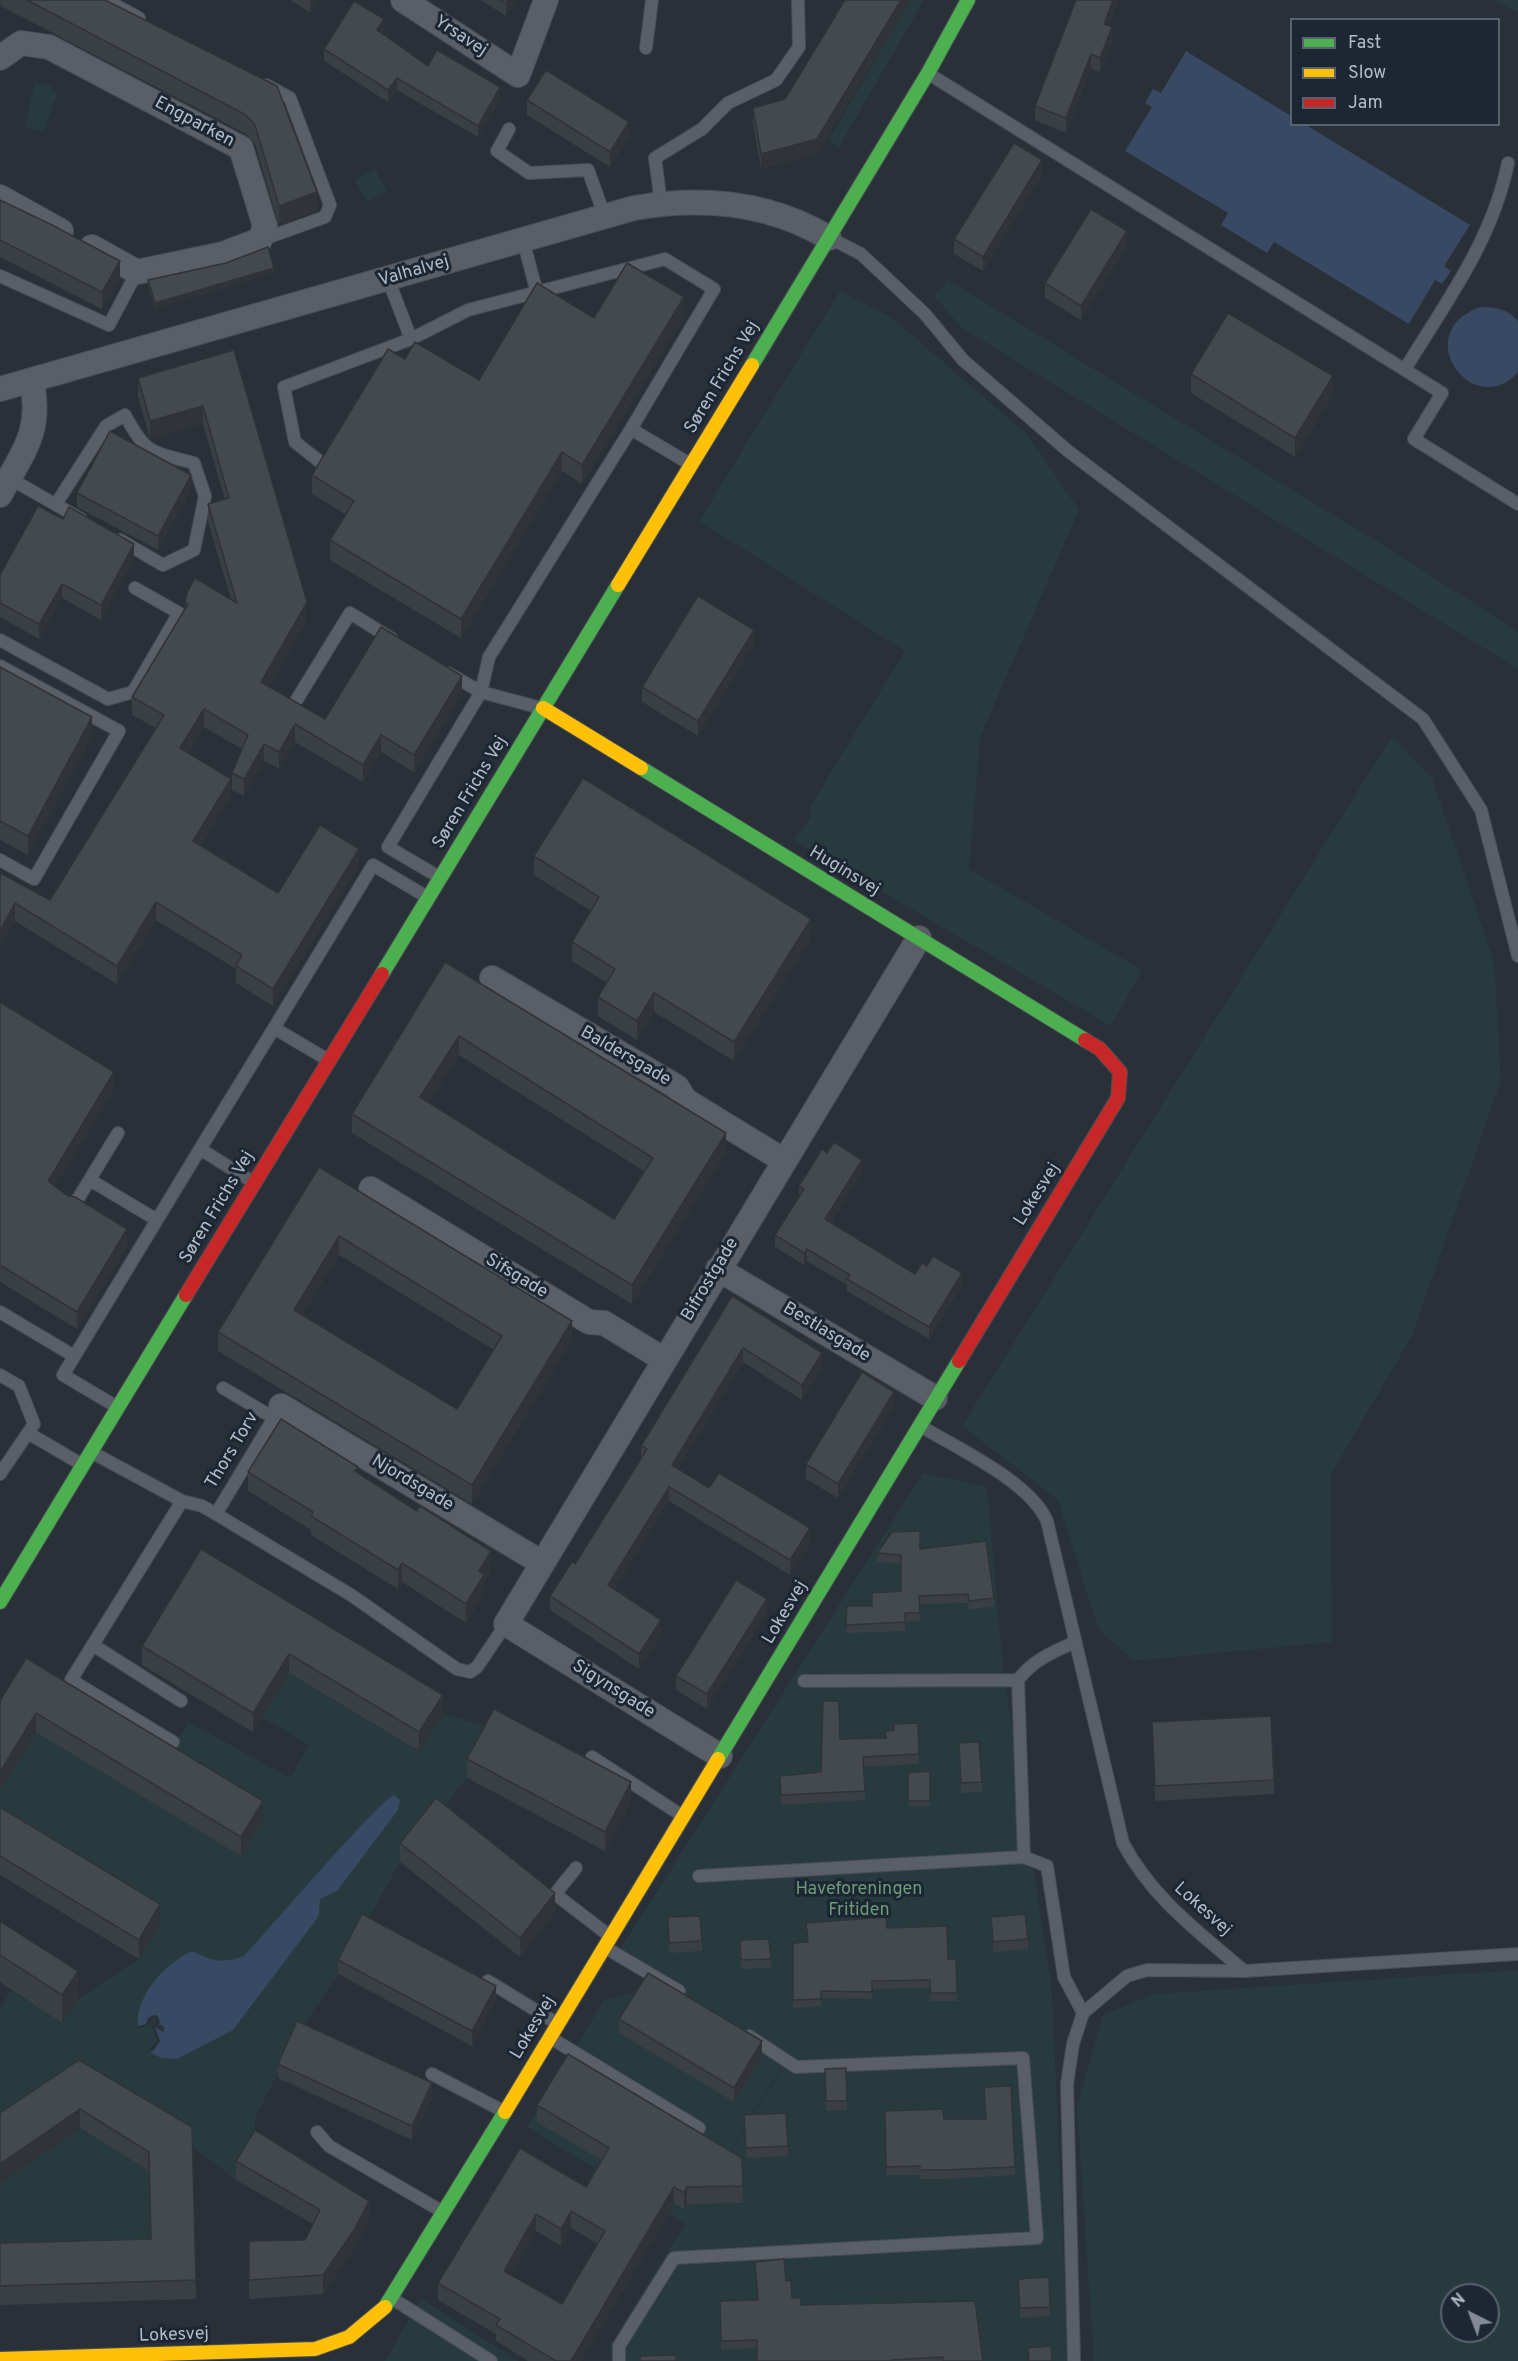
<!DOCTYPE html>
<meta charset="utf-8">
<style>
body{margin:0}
#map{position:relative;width:1518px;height:2361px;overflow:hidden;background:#2a3038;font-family:Overpass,sans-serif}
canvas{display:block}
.legend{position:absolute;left:1290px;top:18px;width:210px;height:108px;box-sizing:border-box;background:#1d2633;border:2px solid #59626f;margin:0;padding:8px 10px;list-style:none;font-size:18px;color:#b4bcc9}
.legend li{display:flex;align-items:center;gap:12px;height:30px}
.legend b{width:30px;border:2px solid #59626f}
.north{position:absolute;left:1440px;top:2283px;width:60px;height:60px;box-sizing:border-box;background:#1d2633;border:2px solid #59626f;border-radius:50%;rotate:318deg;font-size:16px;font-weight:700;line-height:24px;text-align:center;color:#b4bcc9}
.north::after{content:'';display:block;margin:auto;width:21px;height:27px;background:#848b96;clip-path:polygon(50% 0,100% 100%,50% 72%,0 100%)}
</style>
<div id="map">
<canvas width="1518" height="2361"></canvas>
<ul class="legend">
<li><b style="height:8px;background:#4caf50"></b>Fast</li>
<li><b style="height:8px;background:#ffc107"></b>Slow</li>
<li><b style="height:8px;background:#c62828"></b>Jam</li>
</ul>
<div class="north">N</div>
</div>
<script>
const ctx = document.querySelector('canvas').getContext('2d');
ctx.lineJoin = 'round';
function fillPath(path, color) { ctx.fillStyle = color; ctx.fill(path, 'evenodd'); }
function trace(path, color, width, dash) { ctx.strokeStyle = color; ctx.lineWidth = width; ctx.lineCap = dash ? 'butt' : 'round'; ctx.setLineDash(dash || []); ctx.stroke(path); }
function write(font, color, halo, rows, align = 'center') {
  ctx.font = font + ' Overpass,sans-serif'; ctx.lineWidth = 6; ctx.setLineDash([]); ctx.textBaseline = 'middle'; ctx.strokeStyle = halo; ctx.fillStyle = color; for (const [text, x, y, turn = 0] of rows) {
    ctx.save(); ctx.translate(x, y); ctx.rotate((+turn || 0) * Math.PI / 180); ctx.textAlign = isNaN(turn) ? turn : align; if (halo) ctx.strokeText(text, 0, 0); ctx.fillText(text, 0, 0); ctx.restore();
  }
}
const green = new Path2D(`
 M910,0H924L839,147L828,141Z
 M1484,0H1518V12L1495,1Z
 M35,82L49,85L59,96L54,102L44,132L25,126Z
 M375,169L387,191L367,202L355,180Z
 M948,280L1399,555L1518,632V669L962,328L934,296Z
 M840,291L891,317L1028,435L1079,510L980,737L969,869L1142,970L1111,1026L794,840L810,818L811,805L905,651L699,521Z
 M1392,736L1432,778L1494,962L1501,1080L1412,1336L1331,1474L1332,1642L1133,1661L1098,1628L1058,1500L962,1426Z
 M923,1473L987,1487L1003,1669L1052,1991L1068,2361H611L610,2345L685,2224L527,2127L604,2000L658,1986L614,1959ZM786,2061L732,2150H731L783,2064Z
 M289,1673L419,1751L443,1714L494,1728L467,1778L400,1862L338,1974L297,2035L255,2118V2149L236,2180L192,2146L79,2079L0,2132V2009L11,1990L62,2023L78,1999L139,1959L160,1923L0,1826V1791L38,1729L46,1737L241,1855L263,1820L163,1760L189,1722L290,1778L309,1745L262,1717Z
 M1518,1970V2361H1094L1077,2106L1103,2015L1154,1994ZM1452,2295H1488V2331H1452Z
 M80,2128L149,2171L151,2258L0,2262V2183Z
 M421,2299L518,2361H385Z`);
const water = new Path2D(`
 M1186,51L1291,116L1292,124L1306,125L1470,225L1444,266L1451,271L1442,284L1435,280L1409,324L1274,242L1267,253L1221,225L1228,213L1125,151L1152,107L1145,103L1153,89L1161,93Z
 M1480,307C1495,307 1508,309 1518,321V372C1475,422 1407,334 1480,307Z
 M394,1795L400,1800L398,1810L337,1891L320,1899L319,1914L316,1920L233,2030L177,2059L161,2058L150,2052L160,2041L155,2027L157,2026L163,2032V2025H159L160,2021L156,2015L147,2020V2024L138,2026C135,1995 166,1963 192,1951C212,1961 223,1964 244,1956C265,1934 380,1799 394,1795Z`);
const pier = new Path2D(`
 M154,2015L158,2016L159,2025L165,2028L163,2032L155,2027L160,2041L154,2050L147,2053L157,2041L152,2027L157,2020L153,2018L148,2026L135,2028L146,2024L148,2018Z`);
const lane = new Path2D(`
 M106,0L139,18
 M646,48L652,0
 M929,74L1442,393L1414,439L1518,504
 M509,129L497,151L529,173L588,170L605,217
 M661,203L655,158L702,129L728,103L776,80L799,47L798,0
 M830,238L861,254L925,314L963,360L1068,451L1423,719L1481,810L1518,956
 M261,240L325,217L330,205L290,98L266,85
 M523,240L537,293
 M0,276L109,325L137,272
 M388,279L411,339
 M1405,369C1446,302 1492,241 1508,163
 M319,461L295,442L284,387L411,339L468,310L665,259L714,289L631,429L690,464
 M9,478L81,519
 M56,504L106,426L125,415C146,455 152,452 194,463L205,496L194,550L163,565L120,540
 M0,640L108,699L133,692L179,613L135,588
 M0,666L119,731L34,879L0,860
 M296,701L350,613L392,639
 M541,708L481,692L489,657L631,429
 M439,877L388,847L481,692L448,673
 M274,1028L373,865L427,897
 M90,1180L157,1220
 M253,1182L200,1149L274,1028L328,1060
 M73,1207L118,1133
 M0,1312L74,1356
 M0,1375L19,1386L34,1424L0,1474
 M223,1388L274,1418
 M117,1407L63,1375L200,1149
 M922,1427C959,1449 1030,1482 1047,1521L1123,1843C1151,1897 1199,1932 1244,1971
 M28,1433L81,1464
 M93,1453L182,1501L202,1506L216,1514L351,1595L457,1669L470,1672L477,1667L506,1624
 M216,1514L281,1406
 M1075,1642C1053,1652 1033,1660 1018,1680L1024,1857L1047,1866L1064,1977L1083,2013
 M93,1645L181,1701
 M804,1681L1018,1680
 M173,1742L71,1680L182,1501
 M592,1757L681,1815
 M576,1868L555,1894L611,1937
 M699,1876L1024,1857
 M606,1948L679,1991
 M488,1981L558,2024
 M551,2038L699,2128
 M432,2074L505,2112
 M317,2132L329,2146L443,2212
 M393,2299L491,2361
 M619,2361V2346L674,2258L1037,2238L1023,2058L796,2067L749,2036
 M1074,2361L1067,2084L1073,2044L1083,2013L1127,1976L1147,1970L1244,1971L1518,1954`);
const street = new Path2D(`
 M403,0L518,75L546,0
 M0,58L21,43L49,47L241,148L265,226L260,240L223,254L137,272L92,247
 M0,197L61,231
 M0,389L634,208C703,196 769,202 829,238
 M0,495C23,451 42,433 32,382
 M492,978L677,1087L685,1100L783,1160
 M371,1189L589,1322L604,1323L663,1359
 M718,1269L935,1398
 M281,1406L542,1563
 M720,1756L506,1624L919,938`);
const fast = new Path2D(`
 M752,365L928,73L968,0
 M641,768L1085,1040
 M382,974L618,585
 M0,1602L186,1295
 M718,1759L959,1361
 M385,2307L505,2112`);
const slow = new Path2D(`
 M618,585L752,365
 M543,708L641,768
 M505,2112L718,1759
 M0,2359L315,2349L349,2337L385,2307`);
const jam = new Path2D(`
 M186,1295L382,974
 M959,1361L1118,1098L1120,1072L1100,1049L1085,1040`);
const wall = new Path2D(`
 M0,0H105L277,86L317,211L279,225L255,144L246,134L1,6Z
 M290,0H317L310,12Z
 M480,0H516L506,16Z
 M844,0H910L817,154L761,169L753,123V108L785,99Z
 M1076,0H1119L1108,26L1112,42L1100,72L1091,69L1066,133L1035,120V106Z
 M384,31L382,33L428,66L500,99L478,137L397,90L388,102L324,61V49Z
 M527,100L629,137L610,167L527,115Z
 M1042,175L983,271L954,254V239Z
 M0,200L120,279L102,309L0,257Z
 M1127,246L1081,320L1045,298V283Z
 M274,273L155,308L148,285V280Z
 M684,316L582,484L562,471L461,638L330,560V540L346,515L312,494V475L405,359L479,380L594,318Z
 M234,350L307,620L269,686L325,719L462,694L414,772L381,752L363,782L295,742L279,769L264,761L244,796L232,790V773L242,749L204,727L188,753L231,796L201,845L278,893L359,866L273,1006L236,983V969L156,920L117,984L15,921L0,873L50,900L156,728L132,715V697L185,609V602L231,599L208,522V504L225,500L203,424L150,439L138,396V378Z
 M1191,374L1333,395L1295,457L1191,393Z
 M191,489L158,550L77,507V493Z
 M134,558L101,620L62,598L39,639L0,617V575Z
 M754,644L698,736L642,702V687Z
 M0,667L92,736L28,855L0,840Z
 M534,856L811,938L734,1061L654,1012L637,1040L598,1016V997L607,983L572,961V942L591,911L534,875Z
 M445,962L726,1152L632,1304L352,1133V1114ZM459,1055L644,1171L614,1219L429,1102Z
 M0,1002L114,1089L55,1186L127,1247L77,1329L0,1282Z
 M319,1167L572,1340L472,1504L218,1351V1332ZM339,1255L494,1350L457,1409L302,1315Z
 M862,1172L831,1222L915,1274L962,1285L929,1339L847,1291V1285L807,1261L804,1265L775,1247V1235L799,1197V1186Z
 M732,1296L822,1368L802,1400L743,1362L678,1469L709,1488L810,1543L790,1575L669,1501L614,1589L661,1635L639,1669L550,1610V1596L575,1564L641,1458V1446Z
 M894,1406L838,1498L806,1479V1464Z
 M248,1472L358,1473L491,1570L484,1581V1594L466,1623L402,1582L398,1589L311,1535V1530L248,1491Z
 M201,1549L443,1714L419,1751L289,1673L253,1732L142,1665V1646Z
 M920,1549L994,1598V1606L969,1610L968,1603L920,1604V1621L905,1622V1631L846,1633L847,1606H872L901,1591V1564L877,1562V1553Z
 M767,1613L707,1709L676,1690V1676Z
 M26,1658L263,1820L241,1856L36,1732L0,1791V1701Z
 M1152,1722L1274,1780V1794L1155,1801Z
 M918,1723L919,1764L863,1767L865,1800L781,1805L780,1776L821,1772L840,1739L885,1738L894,1730Z
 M959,1743L982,1782V1792L961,1793Z
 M467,1759L631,1801L605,1851L467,1778Z
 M930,1771V1806H908V1773Z
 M0,1807L160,1923L139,1959L0,1875Z
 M400,1843L555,1912L520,1957L400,1862Z
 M668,1917L702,1941V1951L669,1953Z
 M991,1917L1028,1939V1949L993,1952Z
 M0,1921L78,1999L62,2023L0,1982Z
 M806,1923L887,1928L948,1959H956L957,2001H930V1988L872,1989V1999L821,1998V2006L793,2008V1943L807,1942Z
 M740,1940L771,1959V1968L741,1969Z
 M338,1960L496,2000L472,2046L338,1974Z
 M619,2019L762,2056L734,2102L619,2033Z
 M79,2060L192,2127L196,2299L0,2305V2243L151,2239L149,2171L80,2128Z
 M278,2064L432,2097L412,2140L278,2078Z
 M846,2068L847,2110L826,2111L825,2069Z
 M984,2087L1015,2167V2175L944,2179H920V2175H886L885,2111L944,2119H985Z
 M537,2105L742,2158L743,2203L687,2204L684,2209L674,2204L581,2361H528L496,2341V2334L438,2300V2283L520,2148L586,2187L601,2160L537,2122ZM571,2228L598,2244L562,2304L511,2275L536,2231L561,2246Z
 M744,2115L788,2146V2156L746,2158Z
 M236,2161L369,2220L354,2249L323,2294L249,2299V2241L305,2240L313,2224L236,2180Z
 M755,2262L786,2281L792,2298L801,2305L983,2361H757V2348L721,2350L720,2301L758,2300Z
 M1018,2279L1050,2307V2316L1020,2318Z`);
const shadedWall = new Path2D(`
 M311,0H317L310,12V3Z
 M508,0H516L506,16V4Z
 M901,0H910L817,154L761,169V154Z
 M1113,0H1119L1104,39V24Z
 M384,19V31L377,41V30Z
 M1112,27V42L1100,72V58Z
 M1091,54V69L1066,133V118Z
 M397,78V90L388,102V90Z
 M500,87V99L478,137V126Z
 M629,122V137L610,167V152Z
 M1042,160V175L983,271V257Z
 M317,192V211L279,225V206Z
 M1127,231V246L1081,320V306Z
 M120,261V279L102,309V292Z
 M274,268V273L155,308V303Z
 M684,297V316L582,484V465Z
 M1333,376V395L1295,457V438Z
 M203,406V424L150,439V421Z
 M562,452V471L461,638V619Z
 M191,475V489L158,550V536Z
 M134,544V558L101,620V605Z
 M62,584V598L39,639V624Z
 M307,602V620L261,699V682Z
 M754,630V644L698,736V721Z
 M462,676V694L414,772V755Z
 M204,709V727L180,765V748Z
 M92,717V736L28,855V836Z
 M295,724V742L279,769V752Z
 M381,735V752L363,782V765Z
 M264,744V761L244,796V779Z
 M231,779V796L193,858V841Z
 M359,849V866L273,1006V989Z
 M156,902V920L117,984V966Z
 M15,903V921L0,948V931Z
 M811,919V938L734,1061V1042Z
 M654,993V1012L637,1040V1021Z
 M459,1036V1055L420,1116V1097Z
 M114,1072V1089L48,1198V1181Z
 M726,1133V1152L632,1304V1285Z
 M862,1160V1172L825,1231V1219Z
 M127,1229V1247L77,1329V1312Z
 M339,1236V1255L294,1329V1310Z
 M807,1249V1261L804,1265V1253Z
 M962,1273V1285L929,1339V1327Z
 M572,1321V1340L472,1504V1485Z
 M743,1348V1362L672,1479V1465Z
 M822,1353V1368L802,1400V1385Z
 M894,1392V1406L838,1498V1484Z
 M669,1487V1501L608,1600V1585Z
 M810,1528V1543L790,1575V1560Z
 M491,1551V1570L484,1581V1594L466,1623V1604L479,1571Z
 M402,1563V1582L398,1589V1570Z
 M767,1599V1613L707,1709V1694Z
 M661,1620V1635L639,1669V1654Z
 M289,1654V1673L253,1732V1713Z
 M443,1695V1714L419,1751V1732Z
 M36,1713V1732L0,1791V1772Z
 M631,1782V1801L605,1851V1832Z
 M263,1801V1820L241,1856V1837Z
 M555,1893V1912L520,1957V1938Z
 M160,1904V1923L139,1959V1940Z
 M78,1971V1999L62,2023V1995Z
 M496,1986V2000L472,2046V2031Z
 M762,2041V2056L734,2102V2088Z
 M432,2083V2097L412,2140V2126Z
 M80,2109V2128L0,2183V2164Z
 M674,2187V2204L581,2361H571Z
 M687,2187V2204L684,2209V2193Z
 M369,2201V2220L354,2249L323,2294V2275Z
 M571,2211V2228L561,2246V2229Z
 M536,2214V2231L504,2287V2271Z`);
const building = new Path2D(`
 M27,0H105L277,86L317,192L279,206L255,125L246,115Z
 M500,0H508L506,4Z
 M845,0H901L817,139L761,154L753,108L785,99Z
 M1076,0H1113L1104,24L1112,27L1100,58L1091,54L1066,118L1035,106Z
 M354,1L384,19L377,30L428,66L437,50L500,87L478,126L397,78L388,90L324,49Z
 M546,70L629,122L610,152L527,100Z
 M1014,143L1042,160L983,257L954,239Z
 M0,200L50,224L120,261L102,292L0,240Z
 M1091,209L1127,231L1081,306L1045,283Z
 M268,247L274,268L155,303L148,280L226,263Z
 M627,263L684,297L582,465L562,452L461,619L330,540L354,501L312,475L388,349L405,359L415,342L479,380L537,283L594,318Z
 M1228,313L1333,376L1295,438L1191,374Z
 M234,350L307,602L261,682L325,719L381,627L462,676L414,755L381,735L363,765L295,724L279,752L264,744L244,779L232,773L248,735L204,709L180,748L231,779L193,841L278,893L320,825L359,849L273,989L236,966L242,955L156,902L117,966L15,903L0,931V873L50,900L164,715L132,697L188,604L185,602L187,593L195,578L237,603L208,504L229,498L203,406L150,421L138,378Z
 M110,431L191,475L158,536L77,493Z
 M38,506L63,519L69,507L134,544L101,605L62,584L39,624L0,603V575Z
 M698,596L754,630L698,721L642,687Z
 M0,667L92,717L28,836L0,821Z
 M583,778L811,919L734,1042L654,993L637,1021L598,997L615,969L572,942L599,897L534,856Z
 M445,962L726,1133L632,1285L352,1114ZM459,1036L653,1158L614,1219L420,1097Z
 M0,1002L114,1072L48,1181L68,1196L75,1197L127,1229L77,1312L0,1265Z
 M834,1142L862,1160L825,1219L915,1274L922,1263L927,1266L933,1256L962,1273L929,1327L847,1279L850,1275L807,1249L804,1253L775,1235L804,1189L799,1186L822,1149L827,1153Z
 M319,1167L572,1321L472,1485L218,1332ZM339,1236L502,1336L457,1409L294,1310Z
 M732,1296L822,1353L802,1385L743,1348L672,1465L709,1488L719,1473L810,1528L790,1560L669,1487L608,1585L661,1620L639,1654L550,1596L572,1562L575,1564L647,1449L641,1446Z
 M862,1372L894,1392L838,1484L806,1464Z
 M281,1419L358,1467L355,1471L417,1511L420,1506L491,1551L479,1571L484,1575L466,1604L402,1563L398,1570L311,1516L313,1512L248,1472Z
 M920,1531V1549L986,1541L994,1598L969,1601L968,1594L919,1596L920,1613H905V1622L846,1625L847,1606H872V1593L901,1591V1555L877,1553L892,1532Z
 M201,1549L443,1695L419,1732L289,1654L253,1713L142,1646Z
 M736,1580L767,1599L707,1694L676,1676Z
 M26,1658L263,1801L241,1837L36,1713L0,1772V1701Z
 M823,1701H839L840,1739L886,1738L885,1731L894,1730V1724L918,1723L919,1754L863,1757L865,1791L781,1795L780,1776L821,1772Z
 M494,1709L631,1782L605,1832L467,1759Z
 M1271,1716L1274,1780L1155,1786L1152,1722Z
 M979,1742L982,1782L961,1783L959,1743Z
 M930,1771V1801H908V1773Z
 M436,1798L555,1893L520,1938L400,1843Z
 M0,1807L160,1904L139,1940L0,1856Z
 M362,1914L496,1986L472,2031L338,1960Z
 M1025,1914L1028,1939L993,1942L991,1917Z
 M700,1916L702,1941L669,1943L668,1917Z
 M886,1917L887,1928L947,1926L948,1959H956L957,1993H930V1980L872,1981V1992L821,1991V1999L793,2000V1943L808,1942L806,1923Z
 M0,1921L78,1971L62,1995L0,1955Z
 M769,1939L771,1959L741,1960L740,1940Z
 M648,1973L762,2041L734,2088L619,2019Z
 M297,2021L432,2083L412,2126L278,2064Z
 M568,2054L742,2158L743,2186L687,2187L684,2193L674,2187L571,2361H556L496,2325L500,2319L438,2283L520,2148L586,2187L609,2148L537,2105ZM571,2211L605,2231L562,2304L504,2271L536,2214L561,2229Z
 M79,2060L192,2127L196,2280L0,2286V2243L151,2239L149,2152L80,2109L0,2164V2113Z
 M846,2068L847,2101H826L825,2069Z
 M1011,2086L1015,2167L944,2170H920V2166L886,2167L885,2111L943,2109L944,2119H986L984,2087Z
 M786,2113L788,2146L746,2148L744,2115Z
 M255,2130L369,2201L354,2230L323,2275L249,2280V2241L305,2240L320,2210L236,2161Z
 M784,2259L786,2281L791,2280L792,2298H801V2305L975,2301L983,2361H943V2357L891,2360V2361H757V2340L721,2341L720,2301L758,2300L755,2262Z
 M1049,2277L1050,2307L1020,2308L1018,2279Z
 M1051,2346L1052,2361H1029L1028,2348Z
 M676,2355V2361H640V2356Z`);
const streetNames = [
 ["Yrsavej",460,37,33],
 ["Engparken",194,123,28],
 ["Valhalvej",414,272,-16],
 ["Søren Frichs Vej",723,378,-59],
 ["Søren Frichs Vej",471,793,-59],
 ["Huginsvej",844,872,31],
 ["Baldersgade",625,1057,30],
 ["Lokesvej",1038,1195,-58],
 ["Søren Frichs Vej",218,1208,-59],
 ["Sifsgade",516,1277,31],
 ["Bifrostgade",711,1280,-59],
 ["Bestlasgade",826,1333,31],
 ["Thors Torv",233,1451,-59],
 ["Njordsgade",412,1484,31],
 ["Lokesvej",786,1613,-59],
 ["Sigynsgade",613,1690,32],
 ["Lokesvej",1202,1910,42],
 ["Lokesvej",534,2028,-59],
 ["Lokesvej",174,2336,-2]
];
const parkNames = [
 ["Haveforeningen",859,1890],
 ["Fritiden",859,1911]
];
fillPath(green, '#273a3e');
fillPath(water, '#384963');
fillPath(pier, '#2a3038');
trace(lane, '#484c53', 14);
trace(street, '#484c53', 26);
trace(fast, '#484c53', 16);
trace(slow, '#484c53', 16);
trace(jam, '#484c53', 16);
trace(lane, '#5a5e66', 12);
trace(street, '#5a5e66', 24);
trace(fast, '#4caf50', 14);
trace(slow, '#ffc107', 14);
trace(jam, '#c62828', 14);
fillPath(wall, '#3a3f45');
fillPath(shadedWall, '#303338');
fillPath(building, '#444950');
trace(building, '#303338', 1.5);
write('18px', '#b4bcc9', '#1d2633', streetNames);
write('18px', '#6b9a76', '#1d2633', parkNames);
</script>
